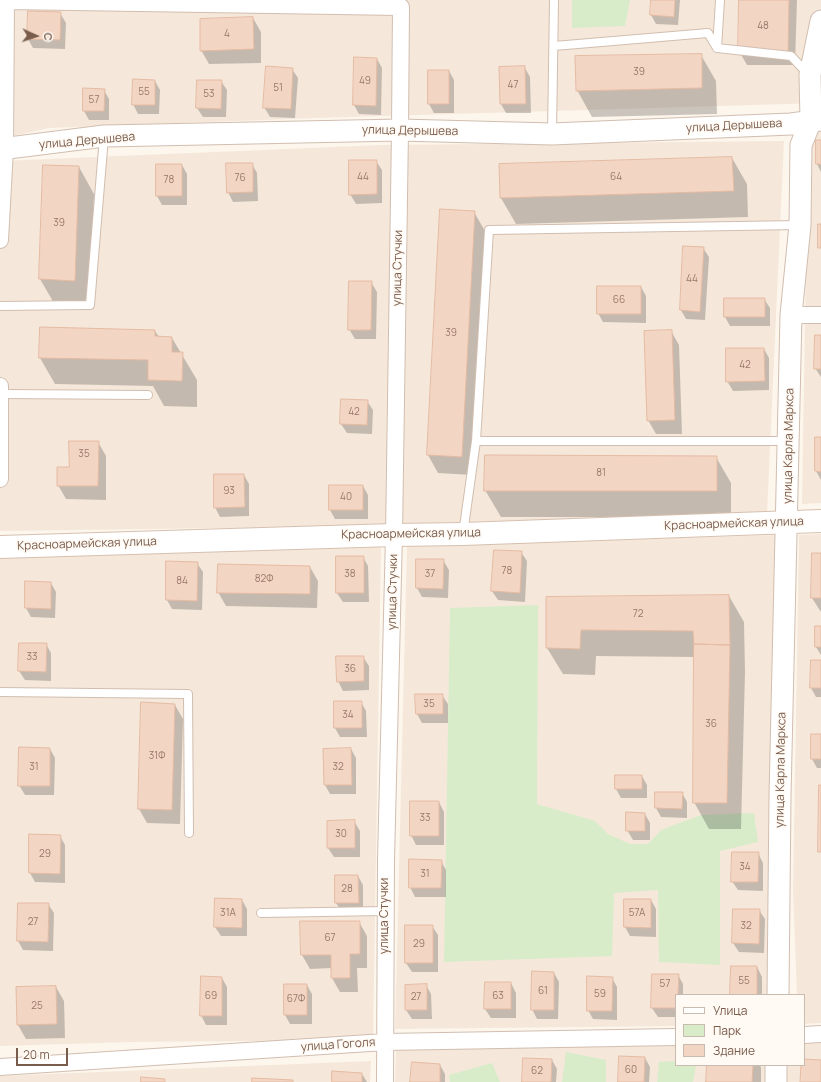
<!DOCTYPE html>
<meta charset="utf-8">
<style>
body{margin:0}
#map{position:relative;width:821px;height:1082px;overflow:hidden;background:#fdf6ec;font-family:Manrope,sans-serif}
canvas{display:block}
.legend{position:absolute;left:675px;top:994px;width:130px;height:72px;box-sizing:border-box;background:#fffaf3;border:1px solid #cabbb1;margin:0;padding:5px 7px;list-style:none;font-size:12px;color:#7a5c4d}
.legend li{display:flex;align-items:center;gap:8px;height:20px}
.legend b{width:20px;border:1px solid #cabbb1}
.north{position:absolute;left:16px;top:16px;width:40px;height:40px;-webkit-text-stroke:3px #fffaf3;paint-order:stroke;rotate:93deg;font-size:11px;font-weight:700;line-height:16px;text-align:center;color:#7a5c4d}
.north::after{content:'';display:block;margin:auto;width:14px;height:18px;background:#7a5c4d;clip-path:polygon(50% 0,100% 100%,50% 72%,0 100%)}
.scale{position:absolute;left:16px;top:1048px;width:52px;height:18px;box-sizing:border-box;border:2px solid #7a5c4d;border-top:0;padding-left:5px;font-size:12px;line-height:14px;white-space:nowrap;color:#7a5c4d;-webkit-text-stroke:3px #fffaf3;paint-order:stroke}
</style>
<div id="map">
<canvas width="821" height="1082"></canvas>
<ul class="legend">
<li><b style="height:5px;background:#fff"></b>Улица</li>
<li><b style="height:11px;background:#d8ecc9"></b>Парк</li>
<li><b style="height:11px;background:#f3d5c3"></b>Здание</li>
</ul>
<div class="north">С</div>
<div class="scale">20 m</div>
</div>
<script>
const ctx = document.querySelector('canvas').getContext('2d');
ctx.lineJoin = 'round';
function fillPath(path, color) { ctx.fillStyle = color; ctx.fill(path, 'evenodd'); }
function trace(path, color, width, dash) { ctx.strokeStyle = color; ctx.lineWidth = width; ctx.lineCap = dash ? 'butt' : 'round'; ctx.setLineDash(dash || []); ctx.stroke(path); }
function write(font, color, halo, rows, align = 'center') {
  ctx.font = font + ' Manrope,sans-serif'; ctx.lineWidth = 3; ctx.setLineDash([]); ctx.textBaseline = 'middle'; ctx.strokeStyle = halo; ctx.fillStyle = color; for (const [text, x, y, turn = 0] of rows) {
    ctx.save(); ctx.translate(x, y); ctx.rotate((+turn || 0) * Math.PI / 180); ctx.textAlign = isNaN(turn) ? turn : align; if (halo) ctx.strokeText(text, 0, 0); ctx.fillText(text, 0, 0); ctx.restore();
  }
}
const residential = new Path2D(`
 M0,0H821V103L317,118L49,128L0,139Z
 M808,129H821V503L802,504Z
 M784,141L767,513L303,527L0,531V161L382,145Z
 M821,534V1023L804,1024V995H797L793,890L799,535Z
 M777,535L767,995H676V1026L395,1029L407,546Z
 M381,547L373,1040L132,1042L0,1046V558Z
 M804,1042H821V1082H395L396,1049L676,1045V1065H804Z
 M371,1061L370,1082H0V1076Z`);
const green = new Path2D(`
 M572,0H630L625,26L572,28Z
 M538,605L537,804L595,821L608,834L630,844H648L661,830L701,815L754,813L758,842L720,851V965L659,962L658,890L614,893L612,956L444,962L450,608Z
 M566,1052L606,1060V1082H562Z
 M676,1061V1065H696L693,1082H657L659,1062Z
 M492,1063L500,1082H450L449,1075Z`);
const shadow = new Path2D(`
 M652,0H680L678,25L656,24L651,15Z
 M740,0H797L795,65H747L739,51Z
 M29,12L60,13L66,23L65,49L33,48L28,39Z
 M253,18L261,32V63L209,64L201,50Z
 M701,55L716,81L717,114L592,117L577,90Z
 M377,59L382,68L381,115L359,114L354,105Z
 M500,68H525L530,77L531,113H506L501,104Z
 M292,69L298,78L295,118L270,117L264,107Z
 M449,71L454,80V113H434L429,104Z
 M155,81L160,90L159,114H138L133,104Z
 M221,81L227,90L226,117H203L197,108Z
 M104,90L109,99V120H89L84,111Z
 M817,141H821V172L817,164Z
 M732,158L747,184L748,217L516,224L501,198Z
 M376,161L382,170V203L356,204L350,194Z
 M252,164L257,173L258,201L233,202L228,192Z
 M182,165L187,174V205H162L157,196Z
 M79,167L94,194L90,307L55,305L40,279Z
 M474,212L485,231L472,475L438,473L428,455Z
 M684,247L703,248L709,257L705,320L686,319L681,310Z
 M371,282L377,292L376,339H355L349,329Z
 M641,287L646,296V323L603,322L598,313Z
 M725,299H764L770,308V326H730L725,317Z
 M155,331L159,337L172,338L197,380V407L164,406L153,386L55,384L40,358Z
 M671,331L679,345L682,434H656L648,420Z
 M821,336V377L815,368Z
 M764,349L769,358V390L733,391L727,381Z
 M367,401L373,410L372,434L347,433L341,424Z
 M816,438H821V480L816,471Z
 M98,442L106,456V500L66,499L58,485L70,468Z
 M716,457L731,483V517H501L485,490Z
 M244,475L249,484V516L220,517L215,507Z
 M363,486L368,495V519H335L330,510Z
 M521,552L527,561L525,602L498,600L492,591Z
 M821,554V612L812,598Z
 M363,557L368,566L369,602H343L337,593Z
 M417,560H443L449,570L448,598L422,597L417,588Z
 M197,563L203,572L202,610L172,609L167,600Z
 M310,567L318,581L317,608L226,606L218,592Z
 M51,583L56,592L55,618L31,617L26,608Z
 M729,596L744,622L745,672L741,829H709L694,802L695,657L596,656L595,675L563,674L547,648V598Z
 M821,627V655L816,647Z
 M46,644L51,653V681L25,680L19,671Z
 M363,657L369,666V690L343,691L338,681Z
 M821,661V697H816L811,688Z
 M442,695L448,704V723H422L417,714Z
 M361,702L366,711L367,737H340L335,728Z
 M175,705L183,719L180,824L147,823L139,809Z
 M821,735V768H817L812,759Z
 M50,749L55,758L54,795H25L19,785Z
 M351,749L356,758V794H330L325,785L324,750Z
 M642,776L647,785V798H621L616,789Z
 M656,793H682L687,802V818L661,817L656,808Z
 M439,802L444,812V845H416L411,835Z
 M645,814L650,823V840H633L627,830Z
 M354,821L360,831V857H334L328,848V822Z
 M60,836L65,845V883L35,882L30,873Z
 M758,853L763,863V891L738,890L732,881Z
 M441,861L446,870V897H415L410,887Z
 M336,876H358L363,885V912H342L336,903Z
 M242,900L247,909V936H221L215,927Z
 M625,900H651L656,909V937L630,936L625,927Z
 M19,904H48L54,913L53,951L23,950L18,941Z
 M759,910L765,919L764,953L739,952L733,943Z
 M359,922L367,936V968H357L358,992H340L332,978V968L310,969L302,955Z
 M406,926H432L438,935V972H412L406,963Z
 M757,967L762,977V995H731Z
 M554,973L559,982L558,1019H537L532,1009Z
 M678,975L683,984V995H676V1017H658L652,1008Z
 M222,978L227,987V1025H206L201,1015Z
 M612,978L617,987V1020L593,1019L588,1010Z
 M511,983L516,993V1018H491L485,1009Z
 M307,985L312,994V1024H290L285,1015Z
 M426,985L431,994L432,1019H412L406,1010V986Z
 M56,987L64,1001L65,1038L26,1039L18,1025L17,988Z
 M645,1058L650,1067L649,1082H619Z
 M552,1060L557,1069L556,1082H523Z
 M440,1065L445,1074V1082H411Z
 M708,1065H760L761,1068V1082H707Z
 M362,1074L367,1082H333Z`);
const building = new Path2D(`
 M651,0H675L674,17L650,15Z
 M739,0H789L788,52L738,51Z
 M28,11L61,12L60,40L27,39Z
 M253,17L254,49L200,51V19Z
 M702,54V88L576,91L575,56Z
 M354,57L377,58L376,106L353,105Z
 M266,66L293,68L291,109L263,108Z
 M525,66L526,104H500L499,67Z
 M428,70H449V104H428Z
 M133,79L155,80V105H132Z
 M197,80H222L221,109L196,108Z
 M83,88L105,89L104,111H83Z
 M816,140H821V164H816Z
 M732,157L734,191L500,198L499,164Z
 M349,160H377V194L349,195Z
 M226,163H253V192L227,193Z
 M156,164H182V196H156Z
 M43,165L79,166L75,281L39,279Z
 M440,209L475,211L462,457L427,455Z
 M818,224H821V248H818Z
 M683,246L704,247L700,312L680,310Z
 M349,281H372L371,330H348Z
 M597,286H641V314H597Z
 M724,298H765V317H724Z
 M40,327L155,330V336L172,337V352H183L182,381L148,380V360L39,358Z
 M672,330L675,420L647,421L644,331Z
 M815,335H821V369H814Z
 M726,348H764L765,381L726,382Z
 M341,399L368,400L367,425L340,424Z
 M815,437H821V472L815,471Z
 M69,441H99L98,486H57V467H69Z
 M485,455L717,456V491H484Z
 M214,474H244L245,507L214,508Z
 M329,485H363V510H329Z
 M494,550L522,551L520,593L491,591Z
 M812,553H821V598H811Z
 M336,556H364V593H336Z
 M416,559H444L443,589L416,588Z
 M166,561L198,562L197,601L166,600Z
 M218,564L310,566V594L217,593Z
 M25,581L51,582V609L25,608Z
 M729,595L730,645L694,644L693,631L581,630L580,649L546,648V597Z
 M815,626H821V647H815Z
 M19,643H47L46,672L18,671Z
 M694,644L730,645L727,803H693Z
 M336,656H364V681L337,682Z
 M811,660H821V688H810Z
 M415,694H443V714H416Z
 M334,701H362V728H334Z
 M141,702L175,704L172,810L138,809Z
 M811,734H821V759H811Z
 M19,747L50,748V786H18Z
 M351,748L352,785H324L323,749Z
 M615,775H642V789H615Z
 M819,785H821V852H818Z
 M655,792H683L682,809L655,808Z
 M410,801H439V836H410Z
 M626,812L645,813V831H626Z
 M355,820V848H327V821Z
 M29,834L61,835L60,874L29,873Z
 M732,852H759L758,882H731Z
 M409,859L442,860L441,888H409Z
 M335,875H358L359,903H335Z
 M215,898L242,899V928L214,927Z
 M624,899H651V928L624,927Z
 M18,903H49L48,942L17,941Z
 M733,909H760L759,944L732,943Z
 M300,921H360V954H350V978H331V955H301Z
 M405,925H433V963H405Z
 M731,966H757V995H730Z
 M532,971L554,972V1010H531Z
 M652,974H679L678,995H676V1008H651Z
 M201,976L222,977V1016H200Z
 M587,976L613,977L612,1011H587Z
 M485,982H511V1009H484Z
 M284,984H307V1015H284Z
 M427,984V1010H405V985Z
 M56,986L57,1024L17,1025L16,987Z
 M619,1056L645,1057L644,1082H618Z
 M523,1058L552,1059L551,1082H522Z
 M804,1059L821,1060V1082H800L801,1065H804Z
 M412,1062L440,1064V1082H410Z
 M707,1065H753L752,1082H706Z
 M332,1071L362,1073V1082H332Z
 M141,1077L165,1079V1082H141Z
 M252,1078L293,1080V1082H252Z`);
const service = new Path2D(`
 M554,46L708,33L717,48L791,56L808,74
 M717,48L720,0
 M552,134L554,0
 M0,306L90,305L104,137
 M0,394L148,395
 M476,441H788
 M463,534L476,441L489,230L799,225
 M0,692L188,694L189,833
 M261,913L385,911`);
const minor = new Path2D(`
 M7,1L401,7L400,130L394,535L386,860L385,1082
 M0,240L5,149L6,0
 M791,315H821
 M0,386V479
 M804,1035L821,1034
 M0,1067L385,1042L676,1037`);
const tertiary = new Path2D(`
 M0,149L104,136L400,130L552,134L791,124L821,120
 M778,995L780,796L791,315L800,225L801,145L811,120L810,75L821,21
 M776,1082V1065`);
const secondary = new Path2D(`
 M0,547L394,535L463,534L821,521`);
const numberNames = [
 ["48",763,26],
 ["4",227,34],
 ["39",639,72],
 ["49",365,81],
 ["47",513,85],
 ["51",278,88],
 ["55",144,92],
 ["53",209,94],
 ["57",94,100],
 ["44",363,177],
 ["64",616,177],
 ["76",240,178],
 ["78",169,180],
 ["39",59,223],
 ["44",692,279],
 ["66",619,300],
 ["39",451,333],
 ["42",745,365],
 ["42",354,412],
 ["35",84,454],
 ["81",601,473],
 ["93",229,491],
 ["40",346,497],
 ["78",507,571],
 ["38",350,574],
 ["37",430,574],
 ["82Ф",264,579],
 ["84",182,581],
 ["72",638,614],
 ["33",32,657],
 ["36",350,669],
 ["35",429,704],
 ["34",348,715],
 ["36",711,724],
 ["31Ф",157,756],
 ["31",34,767],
 ["32",338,767],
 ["33",425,818],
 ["30",341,834],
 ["29",45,854],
 ["34",745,867],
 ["31",425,874],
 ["28",347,889],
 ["31А",228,913],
 ["57А",637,913],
 ["27",33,922],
 ["32",746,926],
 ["67",330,938],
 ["29",419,944],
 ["55",744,981],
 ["57",665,984],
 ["61",543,991],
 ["59",600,994],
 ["69",211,996],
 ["63",498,996],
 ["27",416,997],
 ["67Ф",296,999],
 ["25",37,1006],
 ["60",631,1070],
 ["62",537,1071]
];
const streetNames = [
 ["улица Дерышева",734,126,-3],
 ["улица Дерышева",410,131,1],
 ["улица Дерышева",87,141,-5],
 ["улица Стучки",398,268,-89],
 ["улица Карла Маркса",789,446,-89],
 ["Красноармейская улица",734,524,-2],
 ["Красноармейская улица",411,534,-1],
 ["Красноармейская улица",87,544,-2],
 ["улица Стучки",393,592,-89],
 ["улица Карла Маркса",781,770,-89],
 ["улица Стучки",385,916,-90],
 ["улица Гоголя",338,1045,-4]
];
fillPath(residential, '#f5e8da');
fillPath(green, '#d8ecc9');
fillPath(shadow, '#0003');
fillPath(building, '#f3d5c3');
trace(building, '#e6bba3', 1);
trace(service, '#d1beb0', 10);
trace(minor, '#d1beb0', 18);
trace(tertiary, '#d1beb0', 23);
trace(secondary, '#d6c0b0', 24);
trace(service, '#fff', 8);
trace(minor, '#fff', 16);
trace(tertiary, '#fff', 21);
trace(secondary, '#fff', 22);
write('10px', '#987a6a', null, numberNames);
write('12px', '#7a5c4d', '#fffaf3', streetNames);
</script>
